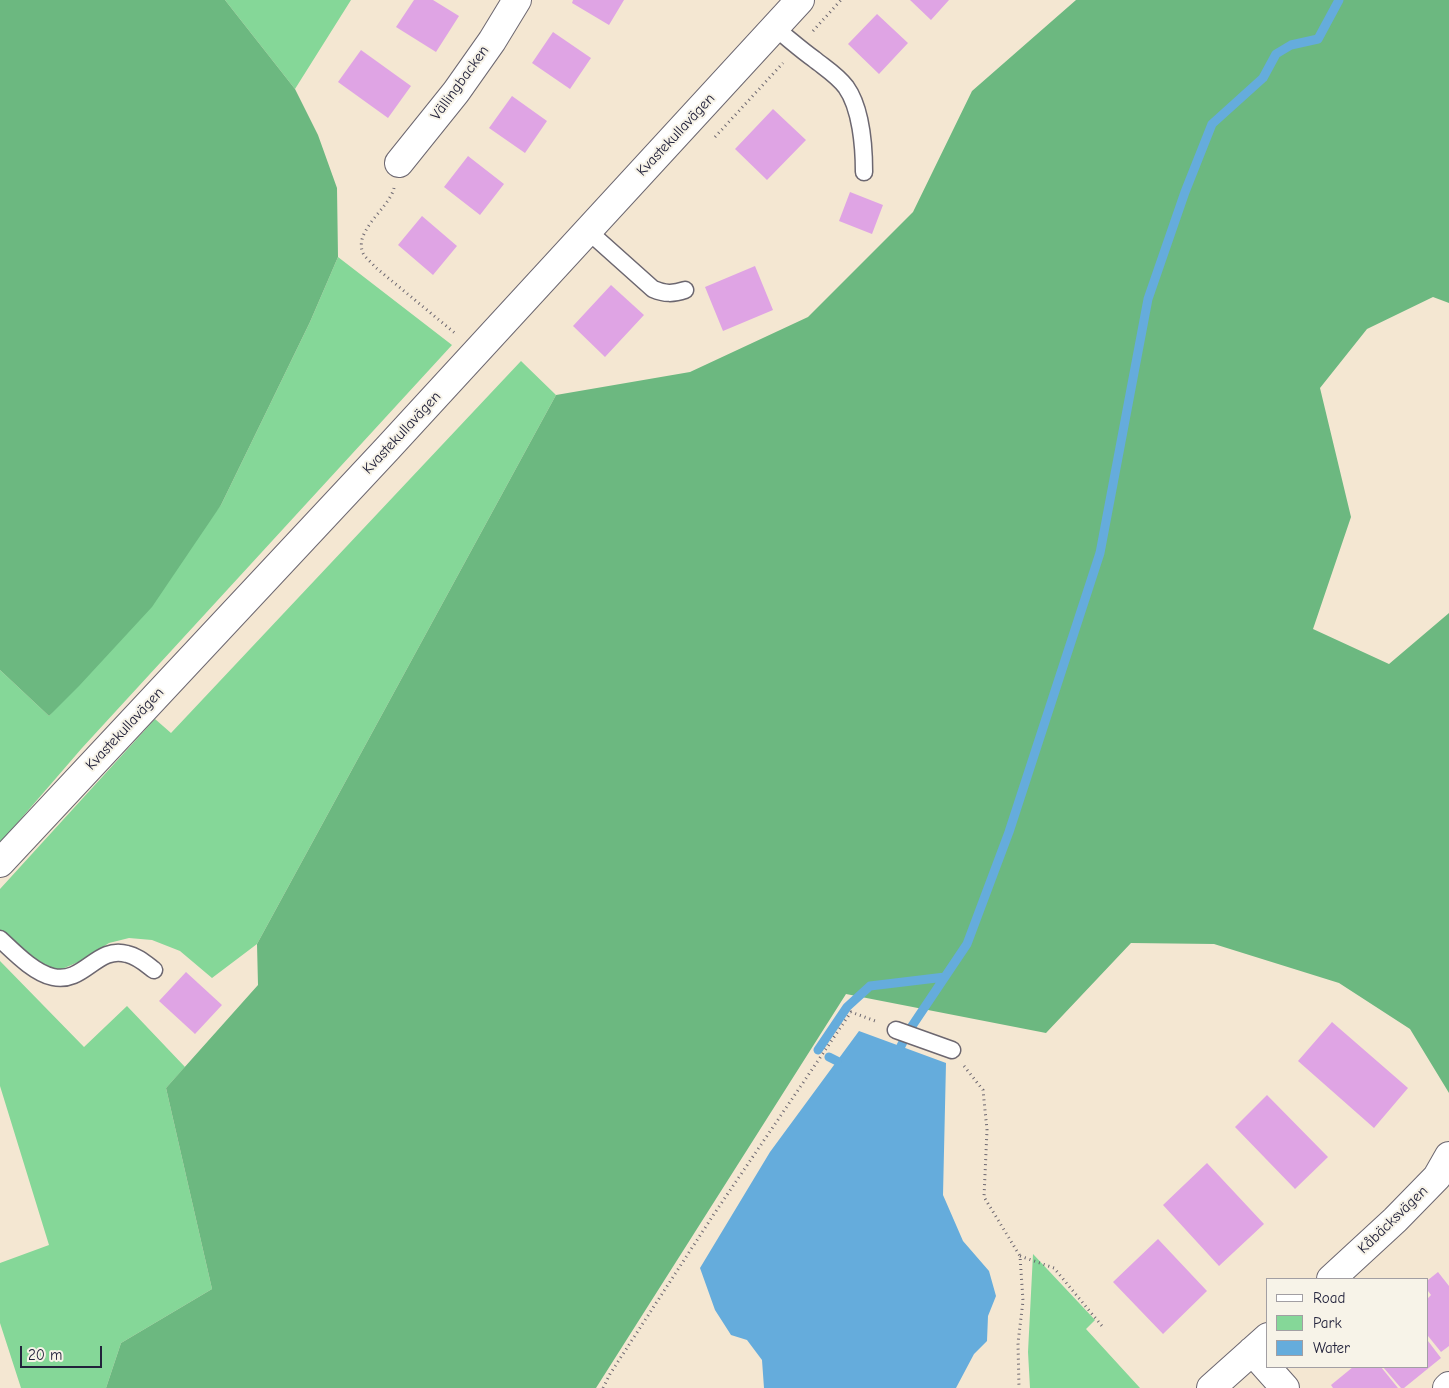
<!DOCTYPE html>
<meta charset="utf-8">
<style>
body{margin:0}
#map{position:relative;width:1449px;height:1388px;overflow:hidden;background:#f4e7d2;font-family:"Comic Neue",sans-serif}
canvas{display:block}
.legend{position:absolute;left:1266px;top:1278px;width:162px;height:90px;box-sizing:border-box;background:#f7f3e8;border:1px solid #a29fa3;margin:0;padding:6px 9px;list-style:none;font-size:15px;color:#22223b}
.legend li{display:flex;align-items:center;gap:10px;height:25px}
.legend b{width:25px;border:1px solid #a29fa3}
.scale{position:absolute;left:20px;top:1346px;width:82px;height:22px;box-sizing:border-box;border:2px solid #22223b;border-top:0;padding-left:6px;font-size:15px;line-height:18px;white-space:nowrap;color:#22223b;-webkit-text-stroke:4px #f7f3e8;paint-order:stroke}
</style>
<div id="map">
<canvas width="1449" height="1388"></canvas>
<ul class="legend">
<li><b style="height:6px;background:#fff"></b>Road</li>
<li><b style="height:14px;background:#85d798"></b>Park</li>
<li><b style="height:14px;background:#65acdc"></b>Water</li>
</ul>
<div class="scale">20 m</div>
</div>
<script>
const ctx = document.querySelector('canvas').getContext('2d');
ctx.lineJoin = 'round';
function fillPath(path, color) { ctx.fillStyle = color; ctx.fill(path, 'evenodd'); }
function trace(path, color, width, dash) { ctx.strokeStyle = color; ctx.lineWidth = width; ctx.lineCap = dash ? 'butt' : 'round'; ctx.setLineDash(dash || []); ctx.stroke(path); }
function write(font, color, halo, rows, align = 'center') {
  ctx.font = font + ' "Comic Neue",sans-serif'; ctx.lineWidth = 4; ctx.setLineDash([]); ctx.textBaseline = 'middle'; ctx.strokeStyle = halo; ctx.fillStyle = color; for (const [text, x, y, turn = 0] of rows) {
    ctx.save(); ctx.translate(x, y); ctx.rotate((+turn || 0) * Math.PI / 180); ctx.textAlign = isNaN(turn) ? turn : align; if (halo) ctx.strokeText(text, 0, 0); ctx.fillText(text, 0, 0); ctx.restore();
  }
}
const green = new Path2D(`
 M225,0H351L295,89Z
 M338,257L452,345L82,748L0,843V670L49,716L221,505L310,322Z
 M521,361L556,395L257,944L212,978L180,951L152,940L129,938L109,943L83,960L62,969L47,972L0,933V889L155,719L171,733Z
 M0,961L84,1047L127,1006L185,1067L166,1088L212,1289L121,1343L106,1388H21L0,1323V1263L49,1245L0,1086Z
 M1033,1254L1095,1320L1086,1329L1140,1388H1030L1028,1352Z`);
const forest = new Path2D(`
 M0,0H225L295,89L318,135L337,188L338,257L310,322L221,505L152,607L79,686L49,716L0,670Z
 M1076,0H1449V303L1433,297L1367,329L1320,388L1351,517L1313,629L1389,664L1449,613V1093L1410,1029L1339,983L1214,944L1131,943L1046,1033L846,994L596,1388H106L121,1343L212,1289L166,1088L258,985L257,944L556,395L690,372L808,317L913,212L972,91Z`);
const water = new Path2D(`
 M859,1031L946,1063L943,1195L963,1241L989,1271L996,1296L988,1316L987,1341L974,1354L956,1388H764L762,1360L747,1340L731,1335L715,1310L700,1268L770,1152Z`);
const stream = new Path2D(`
 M901,1046L908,1032L967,944L1009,832L1100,553L1148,299L1185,192L1212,124L1263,78L1276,54L1291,45L1318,39L1339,0
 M818,1050L847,1007L870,986L945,977
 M829,1057L837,1061`);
const building = new Path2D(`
 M414,0H433L459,16L436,52L396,27Z
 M573,0H624L609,25L572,3Z
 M910,0H949L931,20Z
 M877,14L908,43L879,74L848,44Z
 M553,32L591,58L570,89L532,63Z
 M361,50L411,86L388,118L338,82Z
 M512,96L547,121L525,153L489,128Z
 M773,109L806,140L767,180L735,149Z
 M468,156L504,184L480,215L444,187Z
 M850,192L883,205L872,234L839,221Z
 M422,216L457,246L433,275L398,245Z
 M755,266L773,310L723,331L705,287Z
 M611,285L644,315L605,357L573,326Z
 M186,972L222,1005L195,1034L159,1001Z
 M1332,1022L1408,1088L1374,1128L1298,1061Z
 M1267,1095L1328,1157L1295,1189L1235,1127Z
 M1207,1163L1264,1224L1219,1266L1163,1205Z
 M1158,1239L1207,1291L1163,1334L1113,1282Z
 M1438,1272L1449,1286V1346L1441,1352L1428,1336V1298L1431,1295L1428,1291V1280Z
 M1428,1341L1441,1358L1404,1388H1401L1383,1367H1428Z
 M1353,1367H1381L1398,1388H1333L1331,1385Z`);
const path = new Path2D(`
 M813,31L841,0
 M715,137L783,63
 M394,188C389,209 351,232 364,255C367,259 372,263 375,267L456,334
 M964,1066L983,1090L987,1130L984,1197L1020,1256L1023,1301L1018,1343L1019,1388
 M1020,1256L1054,1268L1102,1326
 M603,1388L610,1374L714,1214L851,1012L878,1022`);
const service = new Path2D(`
 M775,28C788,38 800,49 814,59C825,68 837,75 846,87C861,108 864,147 864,172
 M587,230L653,289C665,294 673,294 685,290
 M0,939C14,952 34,973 53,977C84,984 97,945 127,954C137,956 146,964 154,970
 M896,1030L952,1050`);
const minor = new Path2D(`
 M399,163L456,92L492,41L517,0
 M0,863L387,449L800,0
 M1331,1279L1395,1220L1437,1177L1449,1156
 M1252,1351L1285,1388
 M1211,1388L1268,1337
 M1447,1388L1449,1386`);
const streetNames = [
 ["Vällingbacken",460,83,-54],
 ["Kvastekullavägen",676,135,-47],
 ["Kvastekullavägen",402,433,-47],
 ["Kvastekullavägen",125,729,-47],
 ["Kåbäcksvägen",1393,1220,-44]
];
fillPath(green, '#85d798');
fillPath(forest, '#6cb880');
fillPath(water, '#65acdc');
trace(stream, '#65acdc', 9);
fillPath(building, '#dfa4e4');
trace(service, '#6c6770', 19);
trace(minor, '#6c6770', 30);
trace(path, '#6c6770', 3, [1, 4]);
trace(service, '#fff', 16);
trace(minor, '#fff', 28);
write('15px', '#22223b', '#f7f3e8', streetNames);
</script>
